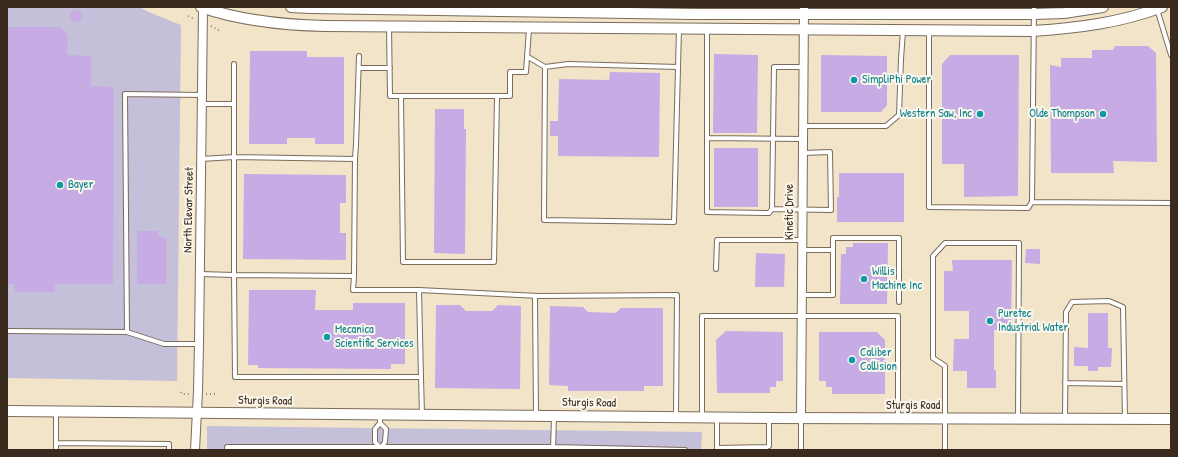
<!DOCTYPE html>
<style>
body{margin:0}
#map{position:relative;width:1178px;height:457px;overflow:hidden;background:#f1e4c8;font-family:"Patrick Hand",sans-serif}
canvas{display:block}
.frame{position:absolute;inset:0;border:8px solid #3b2a1e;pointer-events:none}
</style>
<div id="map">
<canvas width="1178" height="457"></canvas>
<div class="frame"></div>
</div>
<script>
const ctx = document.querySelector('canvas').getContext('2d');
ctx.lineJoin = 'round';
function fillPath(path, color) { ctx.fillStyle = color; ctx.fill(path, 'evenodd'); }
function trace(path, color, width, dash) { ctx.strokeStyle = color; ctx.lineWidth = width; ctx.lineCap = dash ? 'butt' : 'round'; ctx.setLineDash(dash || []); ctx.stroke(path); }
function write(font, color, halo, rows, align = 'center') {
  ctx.font = font + ' "Patrick Hand",sans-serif'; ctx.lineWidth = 4; ctx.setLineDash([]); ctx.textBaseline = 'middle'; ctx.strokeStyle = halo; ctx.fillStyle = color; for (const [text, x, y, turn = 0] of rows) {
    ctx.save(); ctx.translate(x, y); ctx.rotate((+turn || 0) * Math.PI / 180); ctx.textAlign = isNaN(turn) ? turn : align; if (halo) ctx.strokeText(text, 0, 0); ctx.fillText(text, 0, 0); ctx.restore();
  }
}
const industrial = new Path2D(`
 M7,7H139L151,13L181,25L177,381L7,378Z
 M207,426L702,432L701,450H207Z`);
const building = new Path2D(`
 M70 16a6 6 0 1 1 12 0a6 6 0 1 1-12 0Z
 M7,27H60L68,35L67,55L91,56V86L114,87L113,284H55V292H15L14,284H7Z
 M1115,46H1148L1156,53L1157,162L1113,161L1114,173H1051L1050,65L1061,67V58H1092V50H1113Z
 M250,51H307V57H344V144H315V138H287V144H249Z
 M714,54L758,55L757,133H713Z
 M821,55L887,56V105L881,112H821Z
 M950,55H1019L1018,196L964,197V164H942V64Z
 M610,72L660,73L659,157L558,156V136H550V121H558L559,79L609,80Z
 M435,109H464V129H466L465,254L434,253Z
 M714,148H758V207H714Z
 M839,173H904V222H837V197H839Z
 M244,174L346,175V203H340V233H346V260L243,259Z
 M137,231H158V237L166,238V284H137Z
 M853,243H888L887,304H840L841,254H846V247H853Z
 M1026,249H1040V264L1025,263Z
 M756,253L785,254L784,287H755Z
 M952,260H1012L1011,330H994V370H996V388H967V371H953L954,339H969V311H944V271H953Z
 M249,290H316L315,310H353V303H405V364H391V369L258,368V365H248Z
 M436,305H460L466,311H492L498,305L521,306L520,389L435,388Z
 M550,306L583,307L588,312L616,313L621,308H663V386H644V391H568V386L549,385Z
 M1088,313H1108V348H1112L1111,367H1098V371H1088V366H1074V347L1088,348Z
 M726,331L783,332V381H776V387H770V393H717L716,340Z
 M819,332H877L885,340V394H832V387H826V381H819Z`);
const path = new Path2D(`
 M188,16L195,19
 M211,26L220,31
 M181,392L182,394H190
 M206,394H215L217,392`);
const service = new Path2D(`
 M1034,7L1032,202L1171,203
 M1157,9L1171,55
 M389,27L390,96H510V72H526L529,29
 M707,29V138L803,139
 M929,30V207L1028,208L1032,202
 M528,57L545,67L544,220L674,222L679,29
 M234,64V275L354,276L353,290H419
 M545,67L568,64L678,67
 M359,68H390
 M401,96L403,262H494L497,96
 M202,104H234
 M803,126H886L899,115L901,59L903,31
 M707,138V212L765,213H769L772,209
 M803,153L830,152L831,210L772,209L774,67H804
 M201,159L234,157L355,159
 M802,250H833V238H899V302
 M716,269L717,240H802
 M200,274L234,275L235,377H421L419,290L539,296L677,295L676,416
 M354,276L355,159L356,145L359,56
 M802,295H833V250
 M535,296L536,416
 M7,331L127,332L164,344H199
 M127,332L125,94L202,95
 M421,377L422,415
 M1065,383L1124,384
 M56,412V443L169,444V450
 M380,415V423L375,429V442L381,448L385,442L386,429L380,423
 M702,417V316H898V417
 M717,418V450
 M1065,418L1066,312L1072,302L1109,301L1123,307L1125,419
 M717,448L767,447L769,446V419
 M56,450V443
 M227,450V447H553L685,450
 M553,450L554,416
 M801,450V418
 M945,450V366L933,358V256L945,243H1019L1018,419`);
const minor = new Path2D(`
 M801,418L804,7
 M195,450L198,391L199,344L203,7`);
const tertiary = new Path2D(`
 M201,7C241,21 283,25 325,26L1033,31C1077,28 1120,23 1162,7
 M291,7L310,8L693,14H1034L1064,13L1103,7
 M7,411L769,418L1171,419`);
const markers = [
 [854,80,4,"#0f9aa8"],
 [980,114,4,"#0f9aa8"],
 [1103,114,4,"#0f9aa8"],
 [60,185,4,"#0f9aa8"],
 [864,279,4,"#0f9aa8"],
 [990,321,4,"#0f9aa8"],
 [327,337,4,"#0f9aa8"],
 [852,360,4,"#0f9aa8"]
];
const cultureNames = [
 ["SimpliPhi Power",862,80],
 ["Western Saw, Inc",972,114,"right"],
 ["Olde Thompson",1095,114,"right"],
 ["Bayer",68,185],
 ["Willis",872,272],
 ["Machine Inc",872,286],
 ["Puretec",998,314],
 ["Industrial Water",998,328],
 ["Mecanica",335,330],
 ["Scientific Services",335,344],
 ["Caliber",860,353],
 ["Collision",860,367]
];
const streetNames = [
 ["North Elevar Street",189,210,-89],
 ["Kinetic Drive",790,212,-90],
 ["Sturgis Road",265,401,1],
 ["Sturgis Road",589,403,1],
 ["Sturgis Road",913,406]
];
fillPath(industrial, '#c5c0da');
fillPath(building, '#c6abe5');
trace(service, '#7b6b5a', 6);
trace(minor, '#7b6b5a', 10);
trace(tertiary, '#7b6b5a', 12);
trace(path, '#7b6b5a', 1.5, [1, 3]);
trace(service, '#fff', 4);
trace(minor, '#fff', 8);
trace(tertiary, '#fff', 10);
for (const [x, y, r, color] of markers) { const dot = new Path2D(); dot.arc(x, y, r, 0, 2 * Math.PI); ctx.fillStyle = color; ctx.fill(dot); trace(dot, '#fbf7ec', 1.5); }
write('12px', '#0d838f', '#fbf7ec', cultureNames, 'left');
write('12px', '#3b2a1e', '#fbf7ec', streetNames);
</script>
